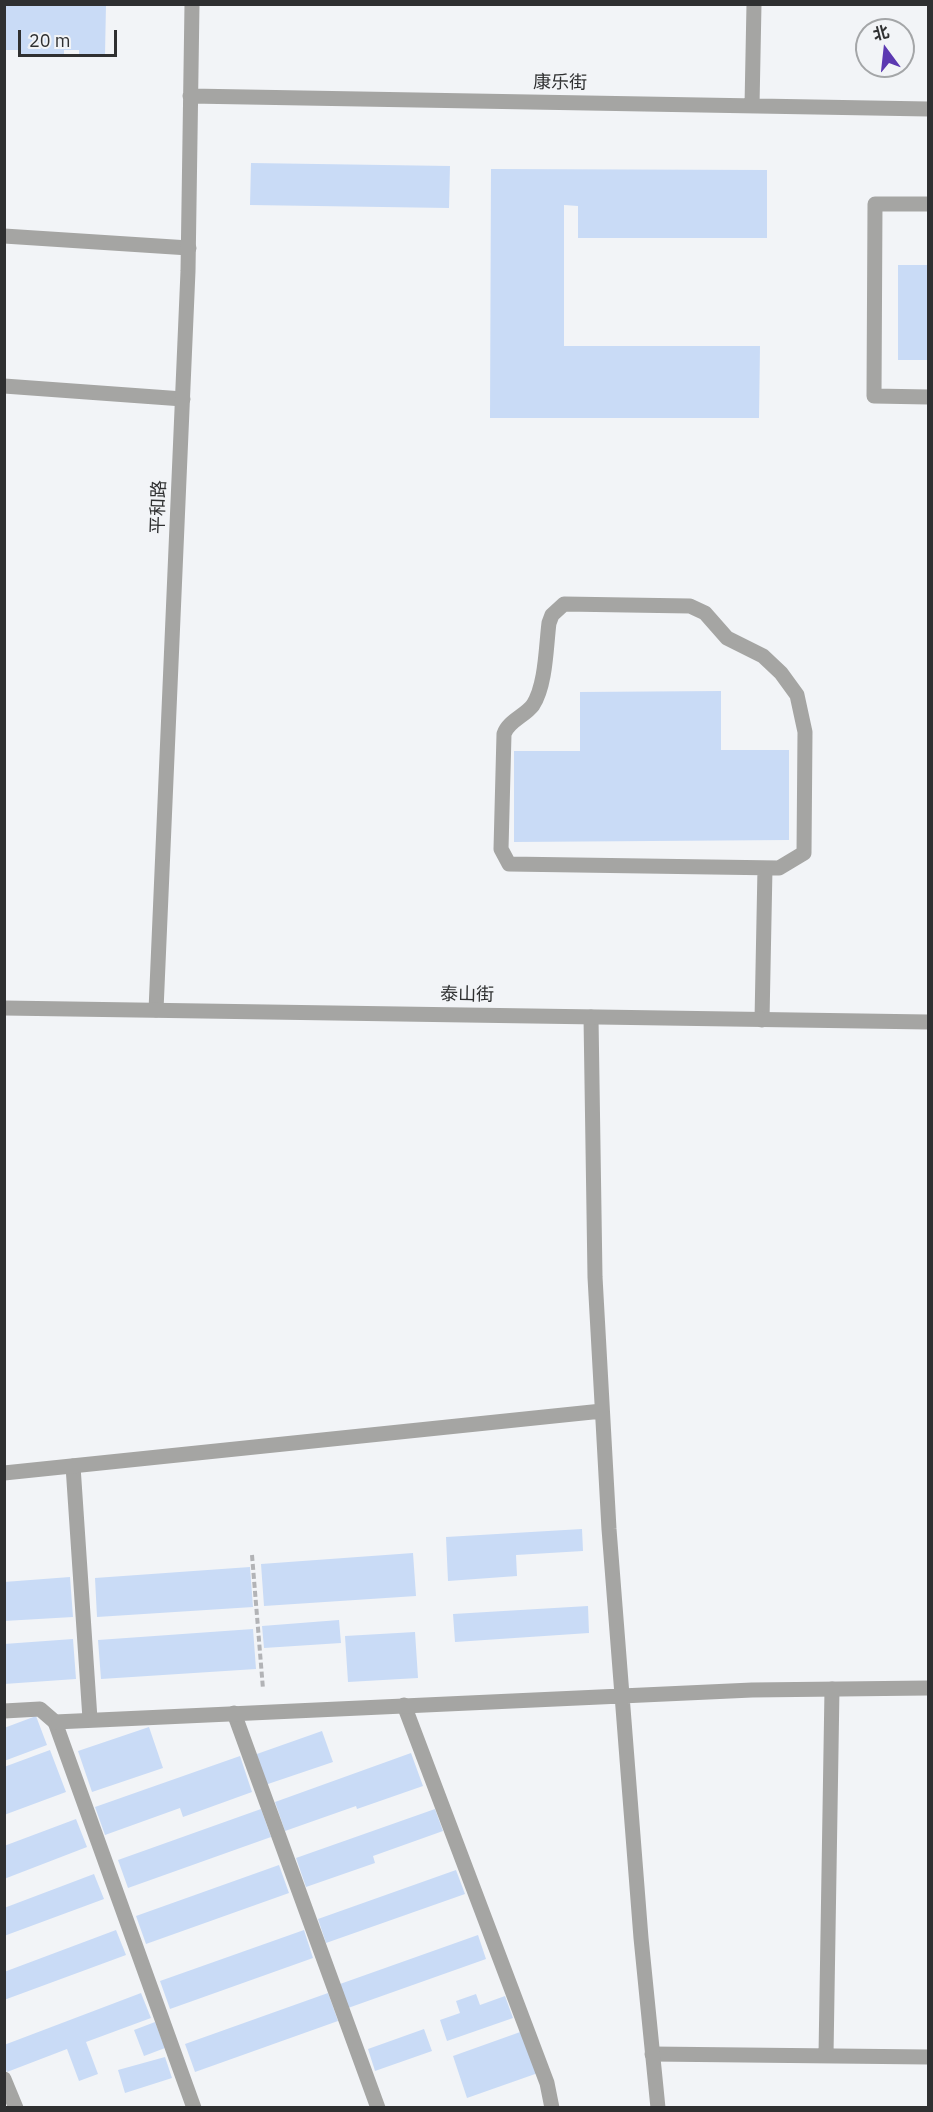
<!DOCTYPE html>
<meta charset="utf-8">
<style>
body{margin:0}
#map{position:relative;width:933px;height:2112px;overflow:hidden;background:#f2f4f7;font-family:"IBM Plex Sans","Noto Sans SC",sans-serif}
canvas{display:block}
.frame{position:absolute;inset:0;border:6px solid #2f3031;pointer-events:none}
.north{position:absolute;left:855px;top:18px;width:60px;height:60px;box-sizing:border-box;background:#f2f4f7;border:2px solid #a4a6a8;border-radius:50%;rotate:345deg;font-size:16px;font-weight:700;line-height:24px;text-align:center;color:#2f3031}
.north::after{content:'';display:block;margin:auto;width:21px;height:27px;background:#5c39b1;clip-path:polygon(50% 0,100% 100%,50% 72%,0 100%)}
.scale{position:absolute;left:18px;top:30px;width:99px;height:27px;box-sizing:border-box;border:3px solid #2f3031;border-top:0;padding-left:8px;font-size:18px;line-height:21px;white-space:nowrap;color:#2f3031;-webkit-text-stroke:4px #f2f4f7;paint-order:stroke}
</style>
<div id="map">
<canvas width="933" height="2112"></canvas>
<div class="frame"></div>
<div class="north">北</div>
<div class="scale">20 m</div>
</div>
<script>
const ctx = document.querySelector('canvas').getContext('2d');
ctx.lineJoin = 'round';
function fillPath(path, color) { ctx.fillStyle = color; ctx.fill(path, 'evenodd'); }
function trace(path, color, width, dash) { ctx.strokeStyle = color; ctx.lineWidth = width; ctx.lineCap = dash ? 'butt' : 'round'; ctx.setLineDash(dash || []); ctx.stroke(path); }
function write(font, color, halo, rows, align = 'center') {
  ctx.font = font + ' "IBM Plex Sans","Noto Sans SC",sans-serif'; ctx.lineWidth = 6; ctx.setLineDash([]); ctx.textBaseline = 'middle'; ctx.strokeStyle = halo; ctx.fillStyle = color; for (const [text, x, y, turn = 0] of rows) {
    ctx.save(); ctx.translate(x, y); ctx.rotate((+turn || 0) * Math.PI / 180); ctx.textAlign = isNaN(turn) ? turn : align; if (halo) ctx.strokeText(text, 0, 0); ctx.fillText(text, 0, 0); ctx.restore();
  }
}
const building = new Path2D(`
 M4,4H106L105,55L79,54V50H64V54H21V50H4Z
 M251,163L450,166L449,208L250,205Z
 M491,169L767,170V238H578V206L564,205V346H760L759,418H490Z
 M898,265H928V360H898Z
 M721,691V750H789V840L514,842V751H580V692Z
 M582,1529L583,1551L516,1555L517,1576L448,1581L446,1537Z
 M413,1553L416,1596L264,1606L261,1564Z
 M250,1567L253,1607L97,1617L95,1578Z
 M70,1577L73,1617L4,1621V1582Z
 M588,1606L589,1633L455,1642L453,1614Z
 M339,1620L341,1643L264,1648L262,1626Z
 M253,1629L256,1669L101,1679L98,1640Z
 M415,1632L418,1678L348,1682L345,1636Z
 M73,1639L76,1679L4,1684V1644Z
 M36,1716L47,1745L4,1761V1728Z
 M149,1727L163,1768L92,1792L78,1751Z
 M322,1731L333,1762L265,1785L254,1755Z
 M50,1750L66,1792L4,1815V1767Z
 M411,1753L423,1786L357,1809L356,1806L285,1831L275,1802Z
 M240,1756L252,1792L183,1817L180,1808L105,1835L95,1807Z
 M261,1809L271,1837L128,1888L118,1860Z
 M435,1809L443,1831L373,1856L375,1863L306,1887L296,1858Z
 M76,1819L87,1847L4,1879V1846Z
 M279,1865L289,1893L146,1944L136,1916Z
 M456,1870L465,1894L326,1943L318,1919Z
 M94,1874L104,1899L4,1936V1908Z
 M116,1930L126,1955L4,2000V1972Z
 M304,1930L313,1958L170,2009L160,1981Z
 M478,1935L486,1959L348,2008L340,1984Z
 M141,1993L151,2018L86,2042L98,2074L79,2081L67,2049L7,2072L4,2065V2045Z
 M328,1993L338,2021L195,2072L185,2044Z
 M476,1994L480,2005L505,1996L513,2018L447,2041L440,2020L460,2013L456,2001Z
 M155,2022L165,2048L144,2056L134,2030Z
 M424,2029L432,2051L375,2071L368,2049Z
 M523,2031L538,2073L467,2098L453,2056Z
 M165,2057L172,2078L125,2093L118,2070Z`);
const path = new Path2D(`
 M252,1555L263,1689`);
const service = new Path2D(`
 M928,204H875L874,396L928,397
 M4,236L189,248
 M4,386L183,399
 M564,604L690,606L705,613L727,638L763,656L781,673L797,695L805,732L804,853L779,868L509,864L501,849L504,734C508,721 525,716 533,705C546,685 546,646 549,623L552,615Z
 M762,1020L765,868
 M73,1466L90,1719
 M404,1705L547,2083L552,2108
 M234,1713L378,2108
 M55,1722L194,2108
 M652,2054L928,2057
 M826,2055L832,1689
 M4,2079L16,2108`);
const minor = new Path2D(`
 M190,96L928,109
 M752,106L754,4
 M156,1010L188,271L192,4
 M591,1017L595,1277L609,1529L641,1938L658,2108
 M4,1473L602,1411
 M4,1711L40,1709L55,1722L752,1690L928,1688`);
const tertiary = new Path2D(`
 M4,1008L928,1022`);
const streetNames = [
 ["康乐街",560,83,1],
 ["平和路",159,507,-88],
 ["泰山街",467,995,1]
];
fillPath(building, '#c9dbf6');
trace(path, '#b2b3b6', 4, [6, 3]);
trace(service, '#a5a5a3', 15);
trace(minor, '#a5a5a3', 15);
trace(tertiary, '#a5a5a3', 15);
write('18px', '#2f3031', '#f2f4f7', streetNames);
</script>
